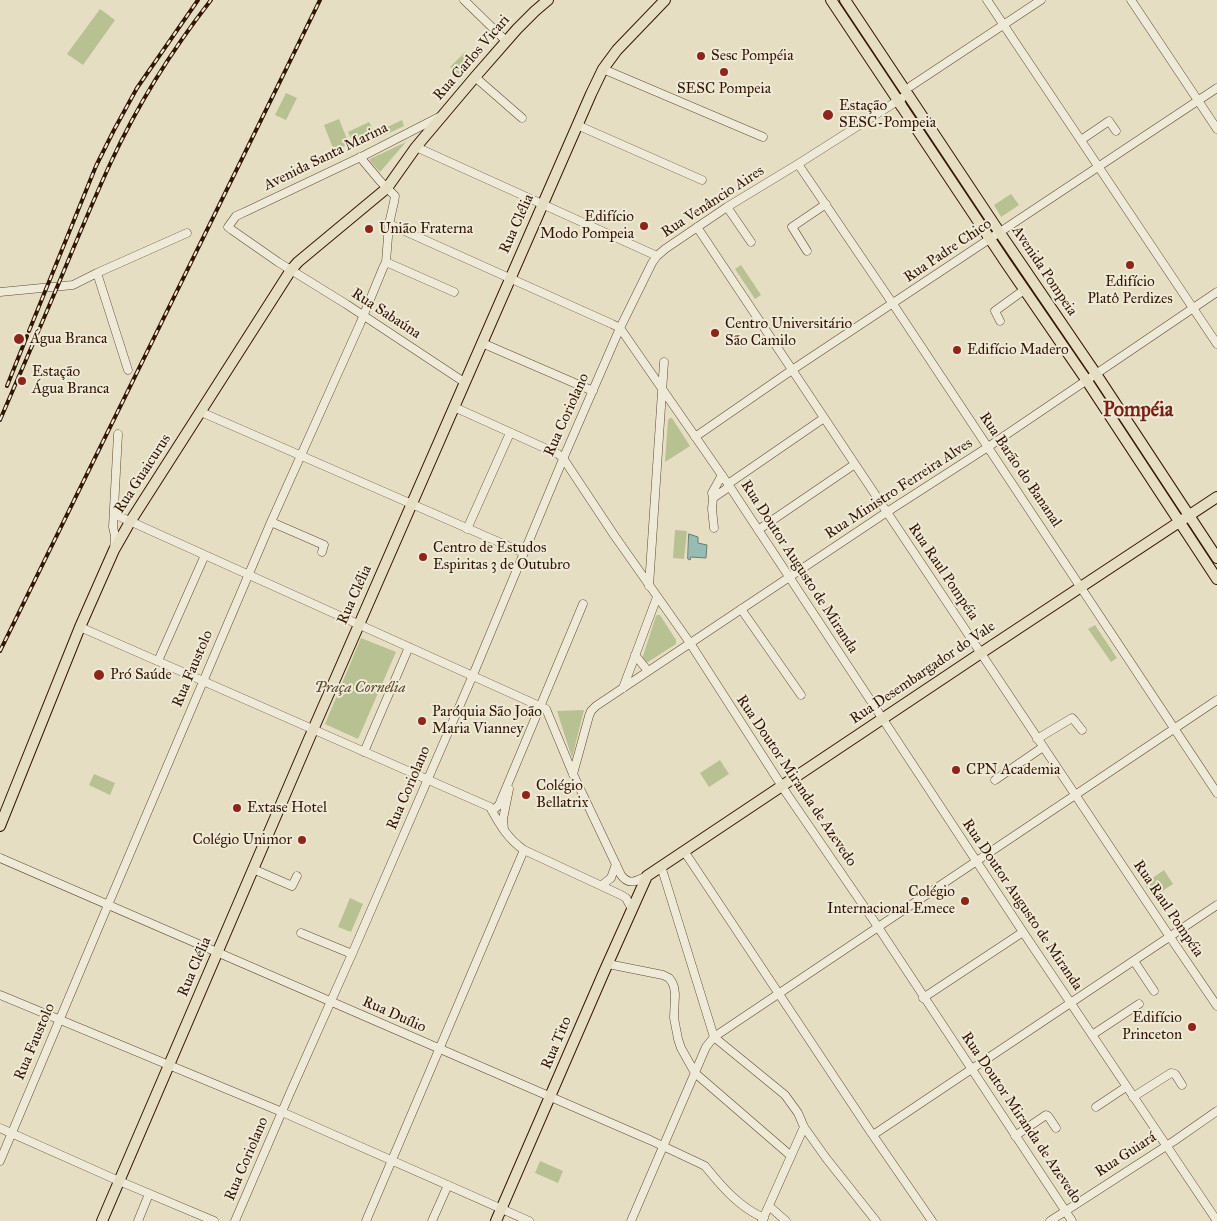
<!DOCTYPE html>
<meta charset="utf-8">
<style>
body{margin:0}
canvas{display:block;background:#e6dec3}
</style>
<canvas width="1217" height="1221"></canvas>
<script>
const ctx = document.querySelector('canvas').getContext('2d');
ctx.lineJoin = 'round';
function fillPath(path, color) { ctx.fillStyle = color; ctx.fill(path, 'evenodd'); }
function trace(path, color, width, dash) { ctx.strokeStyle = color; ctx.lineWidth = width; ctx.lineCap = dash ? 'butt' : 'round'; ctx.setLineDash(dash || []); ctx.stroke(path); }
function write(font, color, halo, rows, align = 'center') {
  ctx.font = font + ' "IM FELL Great Primer",serif'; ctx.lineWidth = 4; ctx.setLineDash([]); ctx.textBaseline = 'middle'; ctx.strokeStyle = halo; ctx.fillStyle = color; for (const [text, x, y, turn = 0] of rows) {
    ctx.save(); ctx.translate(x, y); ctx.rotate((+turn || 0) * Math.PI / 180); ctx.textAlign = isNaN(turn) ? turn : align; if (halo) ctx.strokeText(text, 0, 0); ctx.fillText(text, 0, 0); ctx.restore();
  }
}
const green = new Path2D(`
 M100,9L115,20L83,65L67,54Z
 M465,52L474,60L459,75L450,67Z
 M286,93L297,98L286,120L275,115Z
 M339,119L349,144L334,151L324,125Z
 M402,120L404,126L372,141L369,135L353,142L348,132L369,122L375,133Z
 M406,142L380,172L370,161V159Z
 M1011,194L1019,205L1001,217L994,205Z
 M741,265L761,295L755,299L735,269Z
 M670,418H672L690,446L665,462L668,420Z
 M675,530L687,531L684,559L673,558Z
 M657,615H660L676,640V644L648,662H646L642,659L656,616Z
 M1095,625L1117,658L1111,662L1088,629Z
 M361,638L396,652L358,739L325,724Z
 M584,710L572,758L557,711Z
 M720,760L729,774L709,787L700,773Z
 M94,774L115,783L110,795L89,785Z
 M1164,870L1173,884L1153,897L1144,884Z
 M350,898L363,904L351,932L338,927Z
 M540,1161L563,1171L558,1183L535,1173Z`);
const water = new Path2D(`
 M689,534L698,537V543L707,545L706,558L691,557L690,560L688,559Z`);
const minor = new Path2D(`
 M464,0L506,41
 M987,0L1217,344
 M1131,0L1217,129
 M603,69L763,137
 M475,77L522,118
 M911,86L1041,0
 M439,117L365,155L247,211L236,216L228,227L232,230L278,262L346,304L464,382
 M577,125L702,180
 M1081,140L1109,121L1116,131
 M416,147L657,256
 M798,164L893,304L1217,793
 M727,207L751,242
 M389,224L612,324L620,328L728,484L1023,932L1217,1221
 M697,227L1170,937L1217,1006
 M807,251L792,227L826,204
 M386,262L454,292
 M97,273L128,370
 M0,292L73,285L97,273L187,233
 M1000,321L995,311L1024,290
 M482,343L593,391
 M454,407L558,454L563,458L614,535L690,643L787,794L874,921L1072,1221
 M201,412L524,553
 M695,437L792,370L1217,88
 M728,484L824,418
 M713,498L729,487
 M114,514L546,709L573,774L621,875C629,886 637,881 647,876
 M271,522L324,545L322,552
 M714,528L712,509L713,498L712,493L722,475
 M467,529L510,433
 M758,530L855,464
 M114,550L115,536L113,527L118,434
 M649,586L664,362
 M741,609L801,695
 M80,627L490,807C499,824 508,839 524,850L621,895L626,898L632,909
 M635,655L648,671
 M158,661L205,555
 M623,688L657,597
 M1037,739L1072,718L1074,720L1082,730
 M364,752L409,647
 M573,774L589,716L591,711L596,706L887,512L988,447L1217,292
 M995,780L1043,747
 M492,811L499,805L583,604
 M504,830L503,819L509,789
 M684,851L870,1131L932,1221
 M0,858L650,1140L701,1164L705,1166C722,1187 739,1207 764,1218
 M661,866L714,1037L785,1095L798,1113L804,1127L826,1158L876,1221
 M253,869L292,886L297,876
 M602,885L611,878L616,864
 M301,933L352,954
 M1134,961L1154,991
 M608,964L663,975L669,978L672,982L674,987L675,994L674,1018L678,1039L681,1048L695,1073L791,1156
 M0,995L282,1112L529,1221
 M923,998L1023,932
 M1092,1035L1139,1004
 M1133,1097L1171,1073L1175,1074L1182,1085
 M1096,1107L1126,1087
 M0,1128L119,1181L214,1221
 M873,1135L1217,905
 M1015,1136L1046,1115L1048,1116L1056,1128
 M0,1161L108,905L271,522L360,324L383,268L386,262L389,224L394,202L395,196L380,181L360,157
 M769,1206L786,1221
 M138,1221L149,1194
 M235,1221L290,1093L352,954L473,675L566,452L620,328L652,263L657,256L665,249L727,207L798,164L902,98
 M366,1221L524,850
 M432,1221L448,1185
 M631,1221L706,1047L714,1037L1217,700
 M762,1221L804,1127
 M1050,1221L1174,1141L1217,1111`);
const major = new Path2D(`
 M831,0L901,105
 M845,0L1000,233L1096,374L1217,558
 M901,106L902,107L898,101L1006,263L1087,381L1217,579
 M0,826L80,627L114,550L130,522L291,270L298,262L387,188L416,147L475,77L517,29L535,11L548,0
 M102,1221L309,739L591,94L603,69L617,50L665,0
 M496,1221L604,972L647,876L981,653L1217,497`);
const rail = new Path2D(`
 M29,331L96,166L114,130L137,88L198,0
 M37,334C62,277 85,218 111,162C138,104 172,50 211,0
 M7,386L27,336
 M0,420L35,339
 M0,651L320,0`);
const markers = [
 [701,56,5,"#8f2418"],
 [724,72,5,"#8f2418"],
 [828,115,6,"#8f2418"],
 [644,226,5,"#8f2418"],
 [369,229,5,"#8f2418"],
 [1130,265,5,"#8f2418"],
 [715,333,5,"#8f2418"],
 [19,339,6,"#8f2418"],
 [957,350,5,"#8f2418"],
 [22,381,5,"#8f2418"],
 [423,557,5,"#8f2418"],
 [99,675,6,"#8f2418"],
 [422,721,5,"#8f2418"],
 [956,770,5,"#8f2418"],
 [526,795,5,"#8f2418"],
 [237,808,5,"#8f2418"],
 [302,840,5,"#8f2418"],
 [965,901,5,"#8f2418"],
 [1192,1027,5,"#8f2418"]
];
const poiNames = [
 ["Sesc Pompéia",711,56],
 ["SESC Pompeia",724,89,"center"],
 ["Estação",839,106],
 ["SESC-Pompeia",839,123],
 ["Edifício",634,217,"right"],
 ["Modo Pompeia",634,234,"right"],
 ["União Fraterna",379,229],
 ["Edifício",1130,282,"center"],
 ["Platô Perdizes",1130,299,"center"],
 ["Centro Universitário",725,324],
 ["São Camilo",725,341],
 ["Água Branca",30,339],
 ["Edifício Madero",967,350],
 ["Estação",32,372],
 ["Água Branca",32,389],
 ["Centro de Estudos",433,548],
 ["Espiritas 3 de Outubro",433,565],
 ["Pró Saúde",110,675],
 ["Paróquia São João",432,712],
 ["Maria Vianney",432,729],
 ["CPN Academia",966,770],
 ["Colégio",536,786],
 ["Bellatrix",536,803],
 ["Extase Hotel",247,808],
 ["Colégio Unimor",292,840,"right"],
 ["Colégio",955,892,"right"],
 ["Internacional Emece",955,909,"right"],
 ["Edifício",1182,1018,"right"],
 ["Princeton",1182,1035,"right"]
];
const streetNames = [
 ["Rua Carlos Vicari",472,58,-49],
 ["Avenida Santa Marina",326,157,-26],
 ["Rua Venâncio Aires",713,202,-33],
 ["Rua Clélia",517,224,-66],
 ["Rua Padre Chico",948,251,-34],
 ["Avenida Pompeia",1044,271,56],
 ["Rua Sabaúna",386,314,33],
 ["Rua Coriolano",567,415,-66],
 ["Rua Barão do Bananal",1020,470,56],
 ["Rua Guaicurus",143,474,-57],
 ["Rua Ministro Ferreira Alves",899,489,-33],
 ["Rua Doutor Augusto de Miranda",799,567,57],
 ["Rua Raul Pompéia",943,572,56],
 ["Rua Clélia",355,595,-66],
 ["Rua Faustolo",193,669,-67],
 ["Rua Desembargador do Vale",923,673,-34],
 ["Rua Doutor Miranda de Azevedo",796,781,56],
 ["Rua Coriolano",409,788,-67],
 ["Rua Doutor Augusto de Miranda",1022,905,56],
 ["Rua Raul Pompéia",1168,909,56],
 ["Rua Clélia",195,967,-67],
 ["Rua Duílio",394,1015,24],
 ["Rua Faustolo",35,1042,-67],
 ["Rua Tito",557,1043,-67],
 ["Rua Doutor Miranda de Azevedo",1021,1118,56],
 ["Rua Guiará",1126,1155,-33],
 ["Rua Coriolano",247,1159,-67]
];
const parkNames = [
 ["Praça Cornélia",360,688]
];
const districtNames = [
 ["Pompéia",1138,411]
];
fillPath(green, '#b7c192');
fillPath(water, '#96bcb3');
trace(water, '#6e7a6b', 1);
trace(minor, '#5f4831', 9);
trace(major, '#321600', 12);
trace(minor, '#efead8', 8);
trace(major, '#e6dec3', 10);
trace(rail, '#321600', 4);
trace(rail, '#efead8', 2, [5.5]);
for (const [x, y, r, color] of markers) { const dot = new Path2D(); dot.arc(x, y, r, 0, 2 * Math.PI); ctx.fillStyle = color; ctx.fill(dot); trace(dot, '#efead8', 2); }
write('15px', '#321600', '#efead8', poiNames, 'left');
write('15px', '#321600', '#efead8', streetNames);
write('italic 15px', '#5a492c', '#efead8', parkNames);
write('bold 20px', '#7a1f14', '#efead8', districtNames);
</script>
